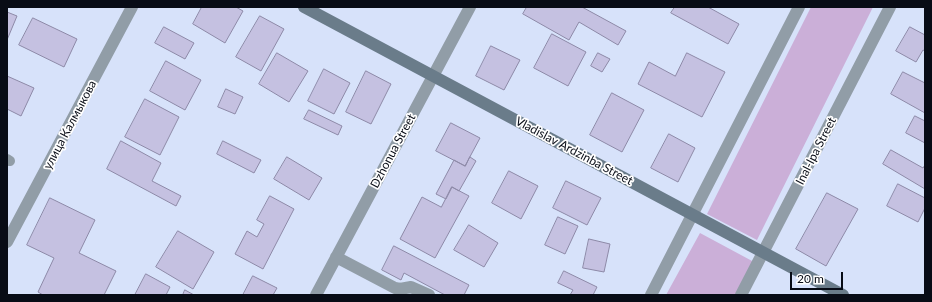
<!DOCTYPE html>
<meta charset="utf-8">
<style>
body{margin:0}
#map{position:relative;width:932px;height:302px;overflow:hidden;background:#d7e2fa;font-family:Lato,sans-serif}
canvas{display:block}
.frame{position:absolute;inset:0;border:8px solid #080c16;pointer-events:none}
.scale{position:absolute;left:790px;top:272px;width:53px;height:18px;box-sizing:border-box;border:2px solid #080c16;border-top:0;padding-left:5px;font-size:12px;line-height:14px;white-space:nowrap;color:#080c16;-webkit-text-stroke:3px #fff;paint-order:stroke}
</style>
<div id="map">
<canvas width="932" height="302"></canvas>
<div class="frame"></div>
<div class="scale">20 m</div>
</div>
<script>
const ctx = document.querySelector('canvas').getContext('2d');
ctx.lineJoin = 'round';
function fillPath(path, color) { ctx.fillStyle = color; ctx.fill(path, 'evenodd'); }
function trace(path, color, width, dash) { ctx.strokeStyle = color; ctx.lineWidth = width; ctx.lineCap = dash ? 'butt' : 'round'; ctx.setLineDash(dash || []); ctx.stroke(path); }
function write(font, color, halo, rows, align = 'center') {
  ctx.font = font + ' Lato,sans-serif'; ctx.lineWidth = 3.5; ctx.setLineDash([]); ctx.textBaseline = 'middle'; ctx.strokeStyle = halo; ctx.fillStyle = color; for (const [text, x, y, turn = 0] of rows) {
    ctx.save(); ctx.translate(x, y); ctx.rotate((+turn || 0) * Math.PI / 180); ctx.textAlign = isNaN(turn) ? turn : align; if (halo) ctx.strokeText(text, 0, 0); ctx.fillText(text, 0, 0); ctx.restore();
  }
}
const green = new Path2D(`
 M811,7H873L757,240L707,214Z
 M700,233L754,262L736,295H666Z`);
const building = new Path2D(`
 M202,7H236L243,11L225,43L193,24Z
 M527,7H582L626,31L618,45L579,22L569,40L523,14Z
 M675,7H708L739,24L728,44L671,13Z
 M7,12L17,16L7,40Z
 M260,16L284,29L261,71L236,57Z
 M33,18L77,39L64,67L19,45Z
 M164,27L194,43L185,59L155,43Z
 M910,27L925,35V51L923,50L916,62L896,51Z
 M552,34L586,52L568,86L534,68Z
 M491,46L520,60L504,90L476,76Z
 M277,53L308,71L289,102L259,84Z
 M598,53L610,59L602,72L591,66Z
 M687,53L725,72L702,117L638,84L649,62L675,76Z
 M166,61L201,80L185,110L150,91Z
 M324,69L350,83L334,114L308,101Z
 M366,71L391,84L371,124L346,112Z
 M903,72L925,83V113L891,94Z
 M7,76L34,88L21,116L7,109Z
 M226,89L243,97L235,114L218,107Z
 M612,93L644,110L622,152L590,135Z
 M145,99L179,117L160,155L125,137Z
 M309,110L342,126L338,135L304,119Z
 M915,116L925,121V143L906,133Z
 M451,123L480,138L465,166L436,151Z
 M669,134L695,148L678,182L651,168Z
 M121,141L161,163L152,181L181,196L176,206L107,169Z
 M223,141L261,160L254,173L217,154Z
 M891,150L923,168L925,165V189L883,164Z
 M287,157L322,178L309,200L274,179Z
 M470,157L476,161L459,191L452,187L446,199L436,194L454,160L465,166Z
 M509,171L538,186L521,219L492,203Z
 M566,181L601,198L587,225L553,208Z
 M898,184L925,198V208L918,222L887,206Z
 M452,187L469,196L435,258L400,239L422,197L441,207Z
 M827,193L858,209L826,266L796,249Z
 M270,196L294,209L263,269L235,254L247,231L257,237L264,224L257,220Z
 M50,198L95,220L79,253L116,271L104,295H43L38,292L54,258L27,245Z
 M558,217L578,226L565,254L545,245Z
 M469,225L498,243L484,267L454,250Z
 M178,231L214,252L193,289L156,267Z
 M589,239L610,244L604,272L583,268Z
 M394,246L469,285L464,295H445L404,273L401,280L382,270Z
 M564,271L597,287L593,295H570L573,290L558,283Z
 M146,274L170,287L166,295H135Z
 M253,276L277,288L273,295H243Z
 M185,290L194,295H183Z`);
const lane = new Path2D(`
 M7,159L10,161`);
const street = new Path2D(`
 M7,242L132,7
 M336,257L395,288L400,289L411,287L429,295
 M316,295L470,7
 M651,295L799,7
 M741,295L890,7`);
const secondary = new Path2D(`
 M304,7L843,295`);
const streetNames = [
 ["улица Калмыкова",70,125,-62],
 ["Dzhonua Street",393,151,-62],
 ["Vladislav Ardzinba Street",574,151,28],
 ["Inal-Ipa Street",816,151,-63]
];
fillPath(green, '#cbafd8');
fillPath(building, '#c5c1e1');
trace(building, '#8d89a7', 1);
trace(lane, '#919da7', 10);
trace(street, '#919da7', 12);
trace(secondary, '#6a7c8a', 12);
write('12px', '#080c16', '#fff', streetNames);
</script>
